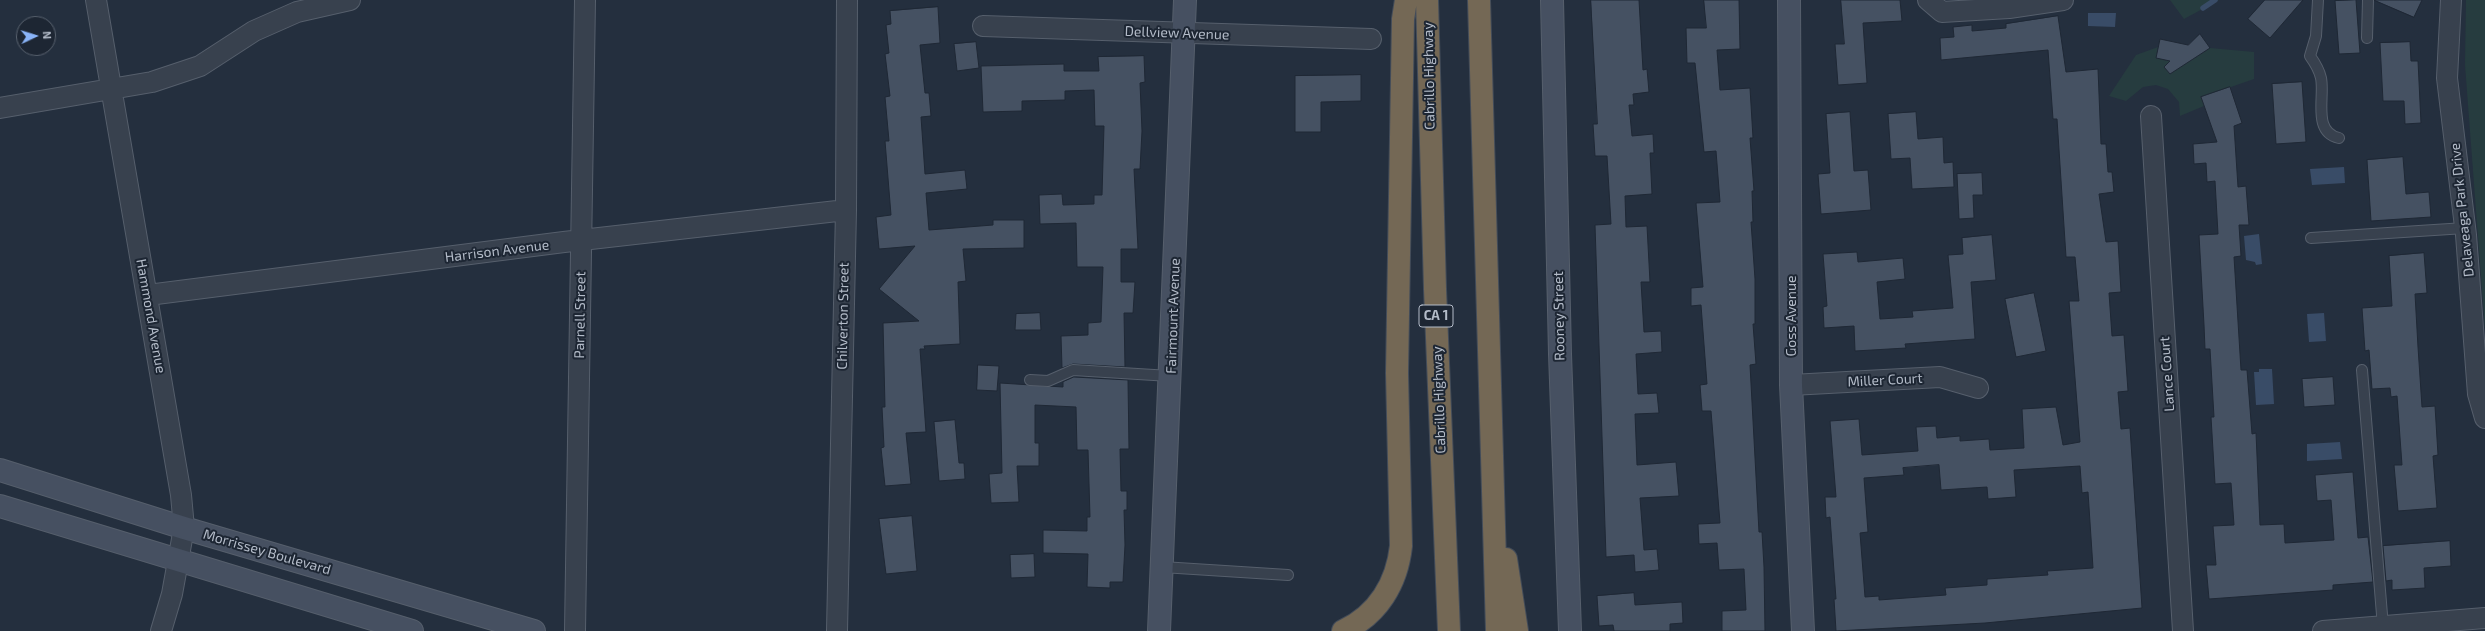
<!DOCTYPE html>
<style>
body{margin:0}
#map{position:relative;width:2485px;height:631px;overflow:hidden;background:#242f3e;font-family:"Exo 2",sans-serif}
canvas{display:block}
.north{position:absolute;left:16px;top:16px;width:40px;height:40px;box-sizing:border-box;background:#1d2633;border:1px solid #59626f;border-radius:50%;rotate:86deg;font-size:11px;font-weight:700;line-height:16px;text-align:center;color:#b4bcc9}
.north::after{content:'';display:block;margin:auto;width:14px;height:18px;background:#8ab4f8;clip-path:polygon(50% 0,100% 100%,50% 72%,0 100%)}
</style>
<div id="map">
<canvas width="2485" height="631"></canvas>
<div class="north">N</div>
</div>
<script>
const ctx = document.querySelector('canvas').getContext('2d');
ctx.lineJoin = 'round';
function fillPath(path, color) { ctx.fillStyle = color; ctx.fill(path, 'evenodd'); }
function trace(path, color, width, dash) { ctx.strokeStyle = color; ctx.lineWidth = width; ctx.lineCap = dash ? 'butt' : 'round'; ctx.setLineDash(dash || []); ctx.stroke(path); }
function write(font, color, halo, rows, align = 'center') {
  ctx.font = font + ' "Exo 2",sans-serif'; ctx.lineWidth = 4; ctx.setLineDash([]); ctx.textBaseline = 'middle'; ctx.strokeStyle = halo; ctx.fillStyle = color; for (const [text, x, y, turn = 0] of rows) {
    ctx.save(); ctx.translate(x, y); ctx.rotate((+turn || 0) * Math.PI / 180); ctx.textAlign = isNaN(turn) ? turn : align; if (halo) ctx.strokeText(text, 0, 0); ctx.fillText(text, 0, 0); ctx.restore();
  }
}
const green = new Path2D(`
 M2170,0H2219L2184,19Z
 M2466,0H2485V329L2465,65Z
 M2158,47L2156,58L2184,64L2210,48L2254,52V79L2202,97L2204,106L2180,116L2179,102L2168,89L2156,85L2143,87L2126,101L2109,96L2136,55Z`);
const water = new Path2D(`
 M2088,13H2116L2115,27L2088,26Z
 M2344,167L2345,183L2312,185L2310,169Z
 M2259,234L2262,264L2256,265L2255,262L2246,260L2244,236Z
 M2324,313L2326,341L2309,342L2307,314Z
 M2259,369H2272L2274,404L2256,405L2254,372H2259Z
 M2340,442L2342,459L2307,461V444Z`);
const stream = new Path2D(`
 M2203,8L2215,0`);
const building = new Path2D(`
 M1591,0H1639L1643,70L1647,69L1649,92L1633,94L1634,105H1629L1632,136L1653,134L1654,153H1650L1652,194L1625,196L1626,227L1647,226L1650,282H1641L1644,332L1661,331L1662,352L1636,354L1638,394L1657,393L1659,413L1635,414L1637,465L1676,462L1679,496L1640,498L1644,550L1657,549L1659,570L1635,572L1634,555L1606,557L1595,225L1611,224L1607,156H1595L1593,124H1597Z
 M1704,0H1739L1740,49L1717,50L1720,90L1750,88L1753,138H1750L1754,191H1752L1753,222H1751L1755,279V324H1753L1756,364L1750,365L1759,532H1762L1764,567L1765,631H1722V611L1746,610L1744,569L1719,570L1717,543L1699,544L1698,524L1720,523L1711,411H1702L1700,385L1707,384L1701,305L1691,306V288L1703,287L1696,203L1720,202L1716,151L1704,152L1695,63H1687L1686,28H1706Z
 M1841,0H1900L1902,21L1863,23L1867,83L1838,85L1835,44H1844Z
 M2265,0H2303L2270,38L2248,19Z
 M2356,0L2360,53L2339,54L2335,1Z
 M2374,0H2422L2414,17Z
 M938,7L940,43L920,45L925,93H929L931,116L921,117L925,174L965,170L967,189L926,193L929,230L993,225V220H1024V248L963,249L966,281L958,282L960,344L924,346L925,349H920L926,432L906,433L911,484L885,486L881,448L884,447L882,407H885L883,323L919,321L879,289L915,246L879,249L876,217L891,215L885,141H889L885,97L890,96L885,54L889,53L886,25L891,24L890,11Z
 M2058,16L2066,72L2098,69L2101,144H2106L2108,172H2112L2114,192L2099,194L2106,242L2118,241L2121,292L2109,293L2112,336L2124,335L2128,391L2118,392L2121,429L2130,428L2142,608L1985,623L1836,631L1834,599H1836L1830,517L1826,518L1825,497H1836L1830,421L1859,419L1862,455L1918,451L1916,427L1936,426L1937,438L1960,436V441L1989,439L1990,450L2024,448L2022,409L2056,407L2063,445L2080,442L2069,301H2079L2075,257H2066L2057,119H2053L2048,50L1941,60L1940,38L1954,37L1953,27L1972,25V31L2006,28V24ZM1939,465L1941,490L1987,487L1988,499L2016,497L2014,470L2080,466L2082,493L2088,492L2093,568L2047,571L2048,575L1987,579V585L1945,588L1946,595L1879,600V596L1865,597L1860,533L1868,532L1864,478L1904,475L1903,468Z
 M2200,34L2210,48L2170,74L2164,67L2170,61L2156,58L2160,39L2188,45Z
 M976,42L979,68L957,71L954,44Z
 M2410,42L2411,61H2418L2421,123L2405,124L2404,101H2383L2380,43Z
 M1144,56L1145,82L1140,83L1142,131L1140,169H1134L1138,249H1121V282H1135L1133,313H1124L1125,367L1073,364L1062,368L1061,336L1088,335V323L1101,322L1103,267H1077L1076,223L1040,224L1039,195L1062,194L1063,205L1094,204V195H1102L1104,126H1095L1094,90L1065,91V100L1022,101V111L983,112L981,66L1064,64V71H1099L1098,57Z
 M1361,75V101L1321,102V132H1295V76Z
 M2302,82L2306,142L2276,144L2272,84Z
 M2230,87L2242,123L2234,126L2238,187L2246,186L2249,225H2239L2241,256L2234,257L2241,370H2247L2252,434L2256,433L2260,525L2284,524L2285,543L2334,540L2331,500L2317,501L2315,475L2353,472L2358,538L2368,537L2373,582L2333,585V590L2209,599L2206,565H2216L2213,526L2234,525L2231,483L2215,484L2211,417H2214L2210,349H2205L2204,325L2199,235L2218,234L2215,181L2207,182L2206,163L2194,164L2193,144L2217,142L2201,97Z
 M1850,112L1854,171L1868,170L1871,210L1821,214L1818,174L1830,173L1826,114Z
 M1916,112L1918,139L1943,137L1944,163L1953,162L1954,187L1912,189L1910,158L1891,159L1888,114Z
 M2403,157L2406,194L2429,192L2431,217L2371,221L2367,160Z
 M1982,173L1983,195H1973L1974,218L1959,219L1957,174Z
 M1992,235L1996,280L1971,282L1975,339L1905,344L1906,348L1855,351L1854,326L1824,328L1823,307L1827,306L1823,254L1857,252L1858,262L1903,258L1905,279L1877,282L1880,319L1913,317L1912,311L1953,308L1948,255L1963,254L1962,238Z
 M2424,253L2427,293L2415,294L2418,347L2422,407L2435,406L2438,455L2433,456L2437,508L2398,511L2394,465H2402L2397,396L2391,397L2390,388L2372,389L2369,350L2365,351L2362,308L2392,306L2389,256Z
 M2034,293L2046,351L2016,357L2005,299Z
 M1040,313L1041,330H1015L1016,314Z
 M978,365L999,366L997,391L977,390Z
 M1074,377L1128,380L1129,449H1120L1121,491H1127V510H1124L1125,545L1123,582H1110V588L1087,587L1088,554L1043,553V530L1087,531V517H1090L1088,450H1077L1076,407L1035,405V443H1039V466H1017L1019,502L991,503L989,474L1002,473L1000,383L1063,387V382Z
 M2333,377L2335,405L2304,407L2302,379Z
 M955,420L959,463H964L965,479L939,481L934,422Z
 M912,516L917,571L886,574L879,519Z
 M2450,541L2451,566L2424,568L2425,588L2392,590V580L2386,581L2383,546Z
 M1034,554L1035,577L1011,578L1010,555Z
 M1634,593L1635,605L1682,602L1683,623L1670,624V631H1614L1613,625L1599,626L1597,596Z`);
const lane = new Path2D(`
 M2318,0L2316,36L2310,56C2315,63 2319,69 2321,78C2325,97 2312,132 2339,138
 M2367,38L2368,0
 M2311,238L2465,228
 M2362,370L2383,627
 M1030,380L1048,381L1073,370L1170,376
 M1162,567L1288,575`);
const street = new Path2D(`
 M96,0L181,495L184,528L172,594L161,631
 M1928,0L1942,12L2009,8L2063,0
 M2451,0L2447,78L2466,235L2478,394L2485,418
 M983,26L1371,39
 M0,108L152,82L200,66L254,31L297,12L350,0
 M2151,116L2183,631
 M148,295L564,242L846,210
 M1791,385L1940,377L1978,388
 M575,631L585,0
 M837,631L846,210L847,0
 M2323,631L2485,618`);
const secondary = new Path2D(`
 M1552,0L1560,354L1570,631
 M1789,0L1791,385L1803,631
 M0,470L184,528L534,631
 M0,506L412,631
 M1159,631L1185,0`);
const highway = new Path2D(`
 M1427,0L1435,289L1449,631
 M1479,0L1497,631
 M1506,559L1517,631
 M1343,631C1378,615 1397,583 1401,546L1397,373L1403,19L1406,0`);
const shields = [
 [1436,316,34]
];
const shieldNames = [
 ["CA 1",1436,316]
];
const streetNames = [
 ["Dellview Avenue",1177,33,2],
 ["Cabrillo Highway",1429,76,-91],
 ["Delaveaga Park Drive",2462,210,-96],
 ["Harrison Avenue",497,251,-7],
 ["Parnell Street",580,315,-89],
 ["Hammond Avenue",151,316,80],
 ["Chilverton Street",843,316,-89],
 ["Fairmount Avenue",1173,316,-88],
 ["Rooney Street",1559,316,-91],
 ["Goss Avenue",1791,316,-90],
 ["Lance Court",2167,374,-94],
 ["Miller Court",1885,380,-3],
 ["Cabrillo Highway",1439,400,-92],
 ["Morrissey Boulevard",267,552,16]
];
fillPath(green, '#263c3f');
fillPath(water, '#394c67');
trace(stream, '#394c67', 5.5);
fillPath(building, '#455162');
trace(building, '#1f2835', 1);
trace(lane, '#565f6c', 12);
trace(street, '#565f6c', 22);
trace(secondary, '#565f6c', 24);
trace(highway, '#434c59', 24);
trace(lane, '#38414e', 10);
trace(street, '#38414e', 20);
trace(secondary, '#465061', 22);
trace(highway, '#746855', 22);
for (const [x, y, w] of shields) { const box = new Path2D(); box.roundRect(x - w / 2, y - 11, w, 22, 3); ctx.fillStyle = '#1d2633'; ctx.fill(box); trace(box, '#b4bcc9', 1); }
write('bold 13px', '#b4bcc9', null, shieldNames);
write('14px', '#b4bcc9', '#1d2633', streetNames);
</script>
